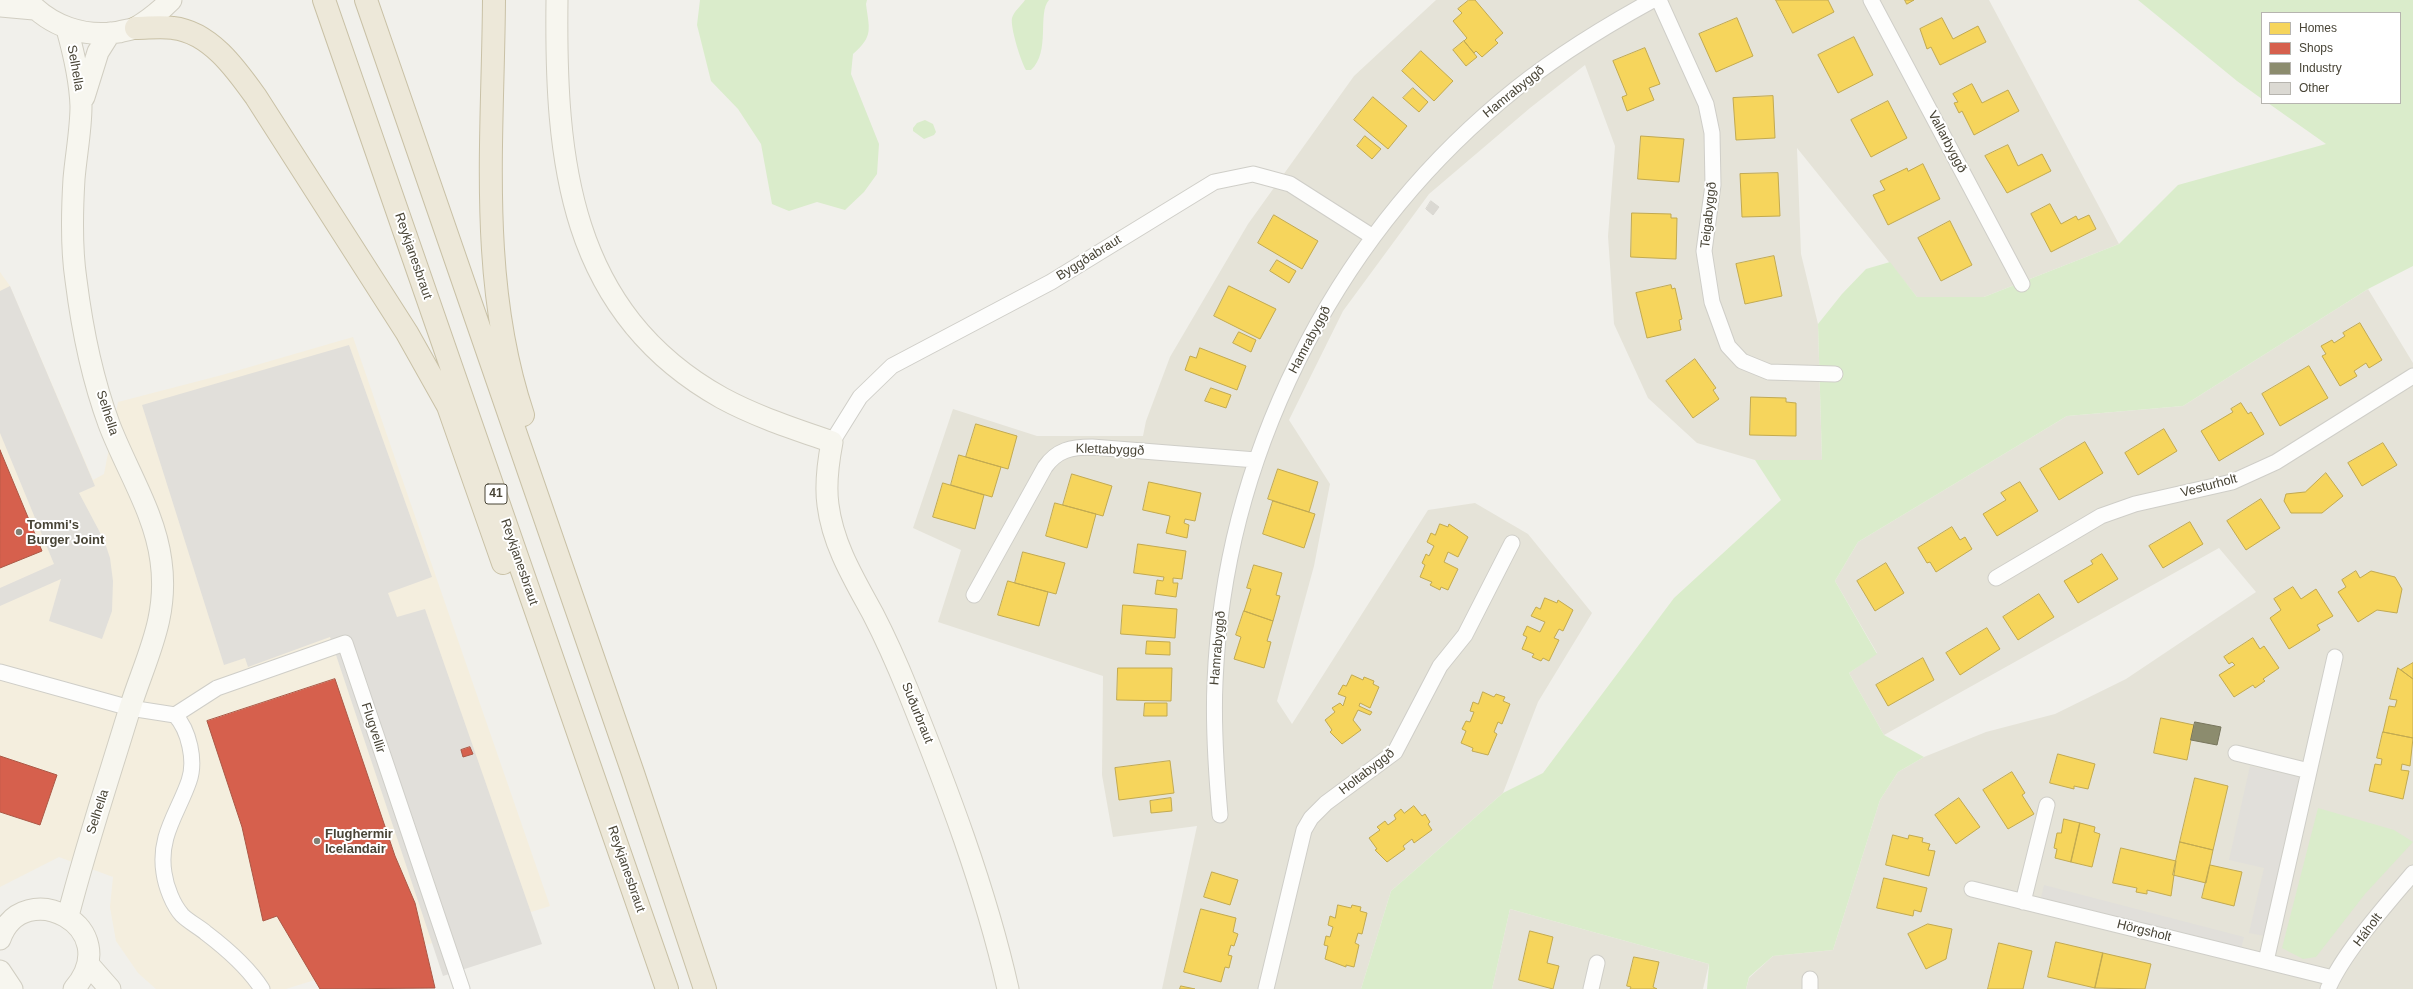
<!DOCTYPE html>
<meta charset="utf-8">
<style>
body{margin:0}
#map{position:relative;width:2413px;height:989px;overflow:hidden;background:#f1f0eb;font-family:Arial,sans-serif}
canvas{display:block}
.legend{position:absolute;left:2261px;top:12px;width:140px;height:92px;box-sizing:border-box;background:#fff;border:1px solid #b6b4af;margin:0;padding:5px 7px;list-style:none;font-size:12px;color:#484436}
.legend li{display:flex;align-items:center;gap:8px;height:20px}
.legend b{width:20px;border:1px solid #b6b4af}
</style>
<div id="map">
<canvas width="2413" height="989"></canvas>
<ul class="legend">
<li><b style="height:11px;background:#f6d55c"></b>Homes</li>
<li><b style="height:11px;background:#d6604d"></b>Shops</li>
<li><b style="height:11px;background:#8c8c6e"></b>Industry</li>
<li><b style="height:11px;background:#dbd9d3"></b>Other</li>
</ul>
</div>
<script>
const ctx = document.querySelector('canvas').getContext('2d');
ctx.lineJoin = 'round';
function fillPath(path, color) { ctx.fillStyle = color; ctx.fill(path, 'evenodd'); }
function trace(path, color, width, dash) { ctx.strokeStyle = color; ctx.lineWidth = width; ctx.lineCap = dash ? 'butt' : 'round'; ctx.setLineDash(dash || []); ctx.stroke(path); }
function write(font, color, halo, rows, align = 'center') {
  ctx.font = font + ' Arial,sans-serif'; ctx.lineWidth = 4; ctx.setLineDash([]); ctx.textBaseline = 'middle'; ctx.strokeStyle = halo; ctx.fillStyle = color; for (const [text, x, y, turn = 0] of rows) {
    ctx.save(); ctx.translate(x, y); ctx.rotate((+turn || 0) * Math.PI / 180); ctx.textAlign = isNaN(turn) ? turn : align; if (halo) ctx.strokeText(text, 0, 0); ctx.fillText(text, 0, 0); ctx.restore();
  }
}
const residential = new Path2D(`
 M1436,0H1989L2119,244L1984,297H1917L1797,148L1801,254L1818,324L1822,460H1755L1697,443L1648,398L1614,324L1608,236L1615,146L1585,65L1530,108L1429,194L1343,311L1289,420L1330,484L1314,566L1277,701L1292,724L1428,510L1475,503L1528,534L1592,613L1538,702L1503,793L1391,891L1361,989H1162L1197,826L1113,837L1102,775L1103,676L938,622L961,550L913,528L953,409L1037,436H1143L1146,421L1170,357L1248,224L1354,76Z
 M2368,289L2413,363V989H1746L1749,978L1773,956L1833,950L1880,800L1898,772L1924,757L1986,732L2055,714L2126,679L2256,592L2219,548L1884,735L1849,673L1877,653L1835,581L1858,542L2067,416L2183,406Z
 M1510,909L1709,964L1703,989H1492Z`);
const commercial = new Path2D(`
 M0,272L10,286L93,480L104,474L118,402L222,375L353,337L550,906L286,989H156L138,973L116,941L110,907L113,877L59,857L0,887Z`);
const green = new Path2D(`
 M700,0H867L866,4C869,29 874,36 853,54L851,74L879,144L877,174L864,192L845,210L817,202L789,211L772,204L761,144L738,109L711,81L697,25Z
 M1025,0H1049C1037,13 1051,52 1031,70H1026C1021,62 1010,27 1012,18C1014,11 1021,6 1025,0Z
 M2138,0H2413V266L2368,289L2183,406L2067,416L1858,542L1835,581L1877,654L1849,673L1884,735L1924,757L1898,772L1880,800L1833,950L1773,956L1749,977L1746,989H1707L1709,964L1510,909L1492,989H1361L1391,891L1503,793L1543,773L1674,598L1781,500L1755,460H1822L1818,324L1842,294L1866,269L1890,262L1917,297H1984L2119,244L2178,185L2326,144L2268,103H2400V13H2262V99L2237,81Z
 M925,120L933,124L936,132L934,135L924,139L913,131V128L917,123Z
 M2318,808L2394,830L2413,842L2365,894L2316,957L2303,959L2282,948Z`);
const parking = new Path2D(`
 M10,286L95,486L79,493L104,540L110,558L113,581L112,611L102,639L49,621L61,579L0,606V588L54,564L0,433V291Z
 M349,345L432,577L388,593L397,617L425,609L542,944L443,976L330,637L248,667L245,658L224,665L142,405Z
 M2250,766L2299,777L2264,936L2249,933L2264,868L2229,860Z
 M2044,885L2244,937L2240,953L2040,902Z`);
const homes = new Path2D(`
 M1469,0H1475L1503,33L1495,40L1498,43L1482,57L1476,51L1474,53L1464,41L1467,38L1453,21L1462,13L1458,9Z
 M1776,0H1828L1834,12L1793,33Z
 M1905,0H1914L1907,4Z
 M1737,18L1753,56L1716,72L1699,34Z
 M1942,18L1953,39L1978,26L1986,42L1940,65L1931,47L1927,49L1920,29Z
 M1854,37L1873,75L1838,93L1818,55Z
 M1464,41L1477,57L1466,66L1453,50Z
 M1645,48L1660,84L1649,88L1654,100L1627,111L1622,97L1627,95L1613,61Z
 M1421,51L1453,81L1434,101L1402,71Z
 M1972,84L1982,103L2008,90L2019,111L1974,135L1962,111L1959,113L1954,103L1958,102L1953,94Z
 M1413,88L1428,102L1419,112L1403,98Z
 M1773,96L1775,138L1736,140L1733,98Z
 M1373,97L1407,126L1388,149L1354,120Z
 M1888,101L1907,138L1871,157L1851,120Z
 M1365,136L1381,149L1372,159L1357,146Z
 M1641,136L1684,139L1679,182L1638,179Z
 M2008,145L2018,166L2042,154L2051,171L2007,193L1985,156Z
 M1923,164L1940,199L1888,225L1873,195L1885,190L1880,181L1907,168L1908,171Z
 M1778,173L1780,216L1742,217L1740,174Z
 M2050,204L2061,224L2076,216L2078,220L2089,215L2096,229L2051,252L2031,214Z
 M1632,213L1671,214V218H1677L1676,259L1631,257Z
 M1274,215L1318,241L1302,269L1258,243Z
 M1950,221L1972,265L1941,281L1918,238Z
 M1774,256L1782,296L1745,304L1736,264Z
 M1277,260L1296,271L1289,283L1270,271Z
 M1671,285L1672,289L1675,288L1682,319L1679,320L1681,330L1647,338L1636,293Z
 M1229,286L1276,309L1260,339L1214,316Z
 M2360,323L2382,360L2369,368L2366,363L2354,371L2357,376L2340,386L2322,356L2326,354L2321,346L2332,340L2334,343L2345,336L2343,333Z
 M1239,332L1256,340L1251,352L1233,343Z
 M1200,348L1246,366L1237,390L1185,370L1190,356L1196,358Z
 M1695,359L1716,388L1713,390L1719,399L1693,418L1666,381Z
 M2309,366L2328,398L2280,426L2262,394Z
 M1211,388L1231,395L1226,408L1205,401Z
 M1751,397L1786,398V402L1796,403V436L1750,435Z
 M2241,403L2248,414L2251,412L2264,434L2219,461L2201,431L2233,412L2231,409Z
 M976,424L1017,436L1008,469L966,457Z
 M2164,429L2177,451L2138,475L2125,453Z
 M2085,442L2103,473L2059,500L2040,469Z
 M2383,443L2397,465L2362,486L2348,463Z
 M959,455L1001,467L992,497L951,485Z
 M1278,469L1318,482L1309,512L1268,499Z
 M2326,473L2343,496L2322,513H2291L2284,501L2286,494L2305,492Z
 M1072,474L1112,486L1103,516L1063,505Z
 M1149,482L1201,493L1195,521L1185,519L1184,523L1189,525L1187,538L1166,533L1170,516L1143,510Z
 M2020,482L2038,511L1997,536L1983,514L2006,500L2001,493Z
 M943,483L984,495L975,529L933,517Z
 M2261,499L2280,528L2246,550L2227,521Z
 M1273,501L1315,514L1304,548L1263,534Z
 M1055,503L1096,514L1087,548L1046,536Z
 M2190,522L2203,544L2163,568L2149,546Z
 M1440,524L1448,527L1449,524L1468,537L1458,557L1448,552L1444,562L1458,569L1448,590L1441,587L1440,590L1430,585L1432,582L1420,577L1425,565L1422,563L1426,554L1429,556L1434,546L1427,542L1431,533L1435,535Z
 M1952,527L1960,540L1965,537L1972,549L1936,572L1930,562L1927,563L1918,548Z
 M1138,544L1186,551L1182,579L1173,578V583H1178L1176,597L1155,594L1157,580L1163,581L1164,577L1134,573Z
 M1023,552L1065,563L1056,594L1015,583Z
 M2102,554L2118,579L2078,603L2064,581L2093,564L2091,561Z
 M1886,563L1904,593L1875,611L1857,581Z
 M1254,565L1282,573L1276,595L1280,596L1273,621L1244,611L1251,589L1247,588Z
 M2356,571L2360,578L2371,571L2395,577L2402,589L2397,613L2377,610L2358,622L2338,592L2346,587L2342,580Z
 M1008,581L1048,592L1039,626L998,615Z
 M2293,587L2301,599L2316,589L2333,616L2317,625L2320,630L2289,649L2270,618L2281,610L2274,599Z
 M2039,594L2054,617L2018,640L2003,617Z
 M1545,598L1557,603L1558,600L1573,610L1563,631L1559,629L1554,638L1559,640L1549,661L1543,658L1541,661L1532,657L1534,654L1522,649L1527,637L1523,635L1527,626L1540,632L1545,622L1531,616L1536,607L1540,609Z
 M1123,605L1177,609L1175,638L1121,634Z
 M1244,611L1273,621L1267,641L1271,642L1264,668L1234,659L1241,637L1236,635Z
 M1987,628L2000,649L1960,675L1946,653Z
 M2253,638L2260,649L2264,646L2279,668L2263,679L2265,681L2255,688L2253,685L2234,697L2219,675L2235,665L2232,662L2229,664L2224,657Z
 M1147,641L1170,642V655L1146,654Z
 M1923,658L1934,680L1888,706L1876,685Z
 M2413,663V679L2401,670Z
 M1118,668H1172L1171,701L1117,700Z
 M2398,668L2413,679V738L2383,732L2389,706L2395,707L2397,700L2390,699Z
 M1352,675L1363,680L1364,677L1374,681L1373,684L1379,687L1370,708L1360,703L1359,706L1372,712L1370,715L1358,710L1353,720L1361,730L1342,744L1330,732L1332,730L1325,720L1335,712L1332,708L1340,703L1343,706L1346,697L1338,694L1343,685L1346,686Z
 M1483,692L1494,697L1496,694L1505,697L1503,701L1510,704L1502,724L1498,722L1494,732L1497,734L1488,755L1472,751L1473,748L1461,743L1466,731L1462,729L1466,721L1470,722L1474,712L1470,711L1473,702L1478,704Z
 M1145,703H1167V716H1144Z
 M2161,718L2194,725L2187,760L2154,753Z
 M2383,732L2413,738L2410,766L2402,764L2401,770L2409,771L2403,799L2369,791L2375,764L2381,765L2382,759L2377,758Z
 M2058,754L2095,764L2088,789L2074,786V789L2050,783Z
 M1170,761L1174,793L1119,800L1115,768Z
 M2012,772L2025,793L2022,795L2034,814L2008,829L1983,790Z
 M2195,778L2228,786L2213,850L2180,842Z
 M1171,798L1172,811L1151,813L1150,801Z
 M1959,798L1980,827L1956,844L1935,815Z
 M1414,806L1422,816L1425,814L1430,822L1428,824L1432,830L1414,843L1412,839L1403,846L1405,849L1387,862L1375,850L1377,849L1369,838L1380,830L1377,827L1385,821L1388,825L1396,819L1394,815L1401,809L1404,813Z
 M2064,819L2080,823L2071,862L2055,858L2057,849L2054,848L2057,833H2061Z
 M2080,823L2095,827L2094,832L2100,834L2092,867L2071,862Z
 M1893,835L1908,839L1909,835L1923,838L1922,842L1930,844L1928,850L1935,851L1929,876L1886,865Z
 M2180,842L2213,850L2206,883L2173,875Z
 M2121,848L2176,861L2171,896L2147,890V894L2136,892L2137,888L2113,883Z
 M2210,865L2242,872L2234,906L2202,898Z
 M1212,872L1238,880L1230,905L1204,897Z
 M1884,878L1927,888L1921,912L1914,910L1913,916L1877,908Z
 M1338,905L1351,908L1352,905L1361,907L1360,911L1367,913L1362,934L1358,933L1355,943L1359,945L1354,967L1346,965V967L1325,959L1328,946L1324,945L1326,936L1330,937L1333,927L1328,925L1330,916L1335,918Z
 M1201,909L1236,918L1233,932L1238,934L1234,946L1231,945L1228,955L1232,956L1229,968L1225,967L1221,982L1184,972Z
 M1928,924L1952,929L1946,959L1926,969L1908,934Z
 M1530,931L1553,937L1547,963L1559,966L1553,989L1519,980Z
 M2056,942L2103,953L2095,988L2048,977Z
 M1999,943L2032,951L2023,989H1988Z
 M2103,953L2151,964L2145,989L2095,988Z
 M1634,957L1659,962L1653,987L1657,989H1630L1631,987L1627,986Z
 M1181,986L1195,989H1180Z`);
const shops = new Path2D(`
 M0,450L42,551L0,568Z
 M335,679L395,856L415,903L435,988L320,989L277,916L263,921L242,827L207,721Z
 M470,747L473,754L463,757L461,750Z
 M0,756L57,775L40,825L0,812Z`);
const industry = new Path2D(`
 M2195,722L2221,727L2217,745L2191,740Z`);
const building = new Path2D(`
 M1431,201L1439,207L1433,215L1426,209Z`);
const street = new Path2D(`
 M1659,0L1706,104L1712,133L1713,185L1704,251L1712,302L1728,346L1742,361L1769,372L1835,374
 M1871,0L2022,284
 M832,442L860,397L892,366L1051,282L1214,182L1253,174L1290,184L1373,237
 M1996,578L2101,516L2135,504L2232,482L2276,462L2413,376
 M974,595L1045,467C1057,450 1071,447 1092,447L1256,460
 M0,672L130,708L175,715L217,688L345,643L462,989
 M175,715C189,730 196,761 189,781C178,813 158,836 164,873C166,887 173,905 182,915C189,922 199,927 206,933C227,949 248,967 262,989
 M2236,753L2309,771
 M1220,815C1216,770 1213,726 1215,682C1224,459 1331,244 1501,101C1548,61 1600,29 1653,0
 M1972,889L2333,978
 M2023,902L2047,805
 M2266,961L2335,657
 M1266,989L1304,830L1311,818L1326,803L1395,752L1440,666L1465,635L1512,543
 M1591,989L1597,963
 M1810,989V979
 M2328,989C2343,953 2387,904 2413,873`);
const secondary = new Path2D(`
 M27,0C50,26 84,38 119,32C125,30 132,30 137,27C149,20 161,10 171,0
 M557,0C555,159 568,312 722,398C757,417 795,429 832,442C828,463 825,484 828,505C833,545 854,579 873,614C886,639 897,664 908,691C947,788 985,887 1008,989
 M0,6L34,9
 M67,29C74,54 80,79 81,106C81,130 76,155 74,179C72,212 71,247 76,280C82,328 92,378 109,424C126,469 155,513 161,561C169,618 146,657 130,708C109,777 86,846 68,916
 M84,97L98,52L110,33
 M0,939C23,874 127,927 74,989
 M88,964L110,989
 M0,971L12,989`);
const highway = new Path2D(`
 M324,0L667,989
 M366,0L633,773L705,989
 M494,0C493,138 478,281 523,415
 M136,28C148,28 161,26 173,28C210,32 236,69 256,97L407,333L448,406L503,563`);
const markers = [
 [19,532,4,"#838075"],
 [317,841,4,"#838075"]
];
const shields = [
 [496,494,22]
];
const shieldNames = [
 ["41",496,494]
];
const streetNames = [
 ["Selhella",75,68,80],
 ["Hamrabyggð",1514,92,-39],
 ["Vallarbyggð",1947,142,62],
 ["Teigabyggð",1709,215,-84],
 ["Reykjanesbraut",413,256,71],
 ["Byggðabraut",1089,258,-32],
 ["Hamrabyggð",1310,340,-62],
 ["Selhella",107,413,72],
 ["Klettabyggð",1110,450,2],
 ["Vesturholt",2209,486,-15],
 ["Reykjanesbraut",519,562,71],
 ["Hamrabyggð",1218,648,-85],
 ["Suðurbraut",917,713,68],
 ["Flugvellir",373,728,72],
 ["Holtabyggð",1367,772,-38],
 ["Selhella",98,812,-72],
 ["Reykjanesbraut",626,869,71],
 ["Háholt",2368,930,-53],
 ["Hörgsholt",2144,931,14]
];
const poiNames = [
 ["Tommi's",27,525],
 ["Burger Joint",27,540],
 ["Flughermir",325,834],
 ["Icelandair",325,849]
];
fillPath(residential, '#e5e3d8');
fillPath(commercial, '#f4eede');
fillPath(green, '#daeccb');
fillPath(parking, '#e1dfda');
fillPath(homes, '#f6d55c');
trace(homes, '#c2aa51', 1);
fillPath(shops, '#d6604d');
trace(shops, '#ab5846', 1);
fillPath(industry, '#8c8c6e');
trace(industry, '#78765d', 1);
fillPath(building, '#dbd9d3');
trace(building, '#d9d7d1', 1);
trace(street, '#cfcec8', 17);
trace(secondary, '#d1cec2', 23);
trace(highway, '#c9c1a6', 24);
trace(street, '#fdfdfc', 15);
trace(secondary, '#f7f6ef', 21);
trace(highway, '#ede8d9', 22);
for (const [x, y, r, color] of markers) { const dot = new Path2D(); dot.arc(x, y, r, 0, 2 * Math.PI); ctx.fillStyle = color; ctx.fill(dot); trace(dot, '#fff', 1.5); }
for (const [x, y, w] of shields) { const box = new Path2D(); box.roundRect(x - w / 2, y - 10, w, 20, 3); ctx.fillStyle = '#fff'; ctx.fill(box); trace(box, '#484436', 1); }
write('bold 12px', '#484436', null, shieldNames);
write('13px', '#484436', '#fff', streetNames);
write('bold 13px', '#484436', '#fff', poiNames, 'left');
</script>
